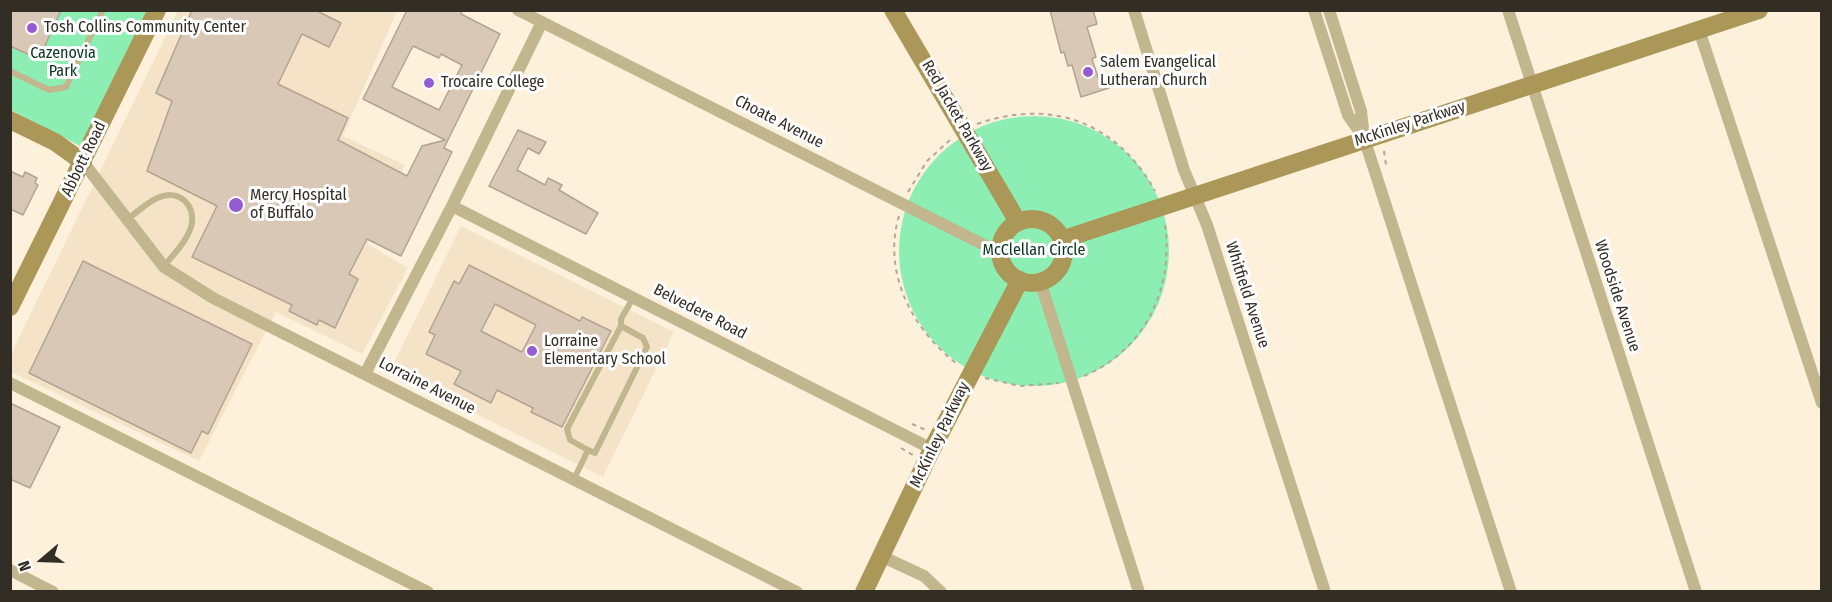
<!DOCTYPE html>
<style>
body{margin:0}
#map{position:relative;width:1832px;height:602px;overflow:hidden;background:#fef1dc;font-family:"Fira Sans Condensed",sans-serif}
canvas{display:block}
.frame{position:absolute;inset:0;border:12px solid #322d25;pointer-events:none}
.north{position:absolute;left:12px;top:530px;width:60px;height:60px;-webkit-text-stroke:4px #fff;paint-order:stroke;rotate:251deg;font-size:16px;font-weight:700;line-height:24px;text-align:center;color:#322d25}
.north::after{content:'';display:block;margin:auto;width:21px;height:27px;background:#322d25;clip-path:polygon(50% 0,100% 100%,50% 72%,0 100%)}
</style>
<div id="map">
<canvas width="1832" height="602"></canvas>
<div class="frame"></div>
<div class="north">N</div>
</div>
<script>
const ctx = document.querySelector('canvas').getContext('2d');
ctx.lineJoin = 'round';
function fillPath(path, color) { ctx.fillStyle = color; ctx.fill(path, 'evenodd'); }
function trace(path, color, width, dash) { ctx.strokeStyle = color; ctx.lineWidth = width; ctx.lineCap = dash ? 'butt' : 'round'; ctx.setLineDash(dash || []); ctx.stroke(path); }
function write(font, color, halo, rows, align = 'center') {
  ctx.font = font + ' "Fira Sans Condensed",sans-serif'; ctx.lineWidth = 6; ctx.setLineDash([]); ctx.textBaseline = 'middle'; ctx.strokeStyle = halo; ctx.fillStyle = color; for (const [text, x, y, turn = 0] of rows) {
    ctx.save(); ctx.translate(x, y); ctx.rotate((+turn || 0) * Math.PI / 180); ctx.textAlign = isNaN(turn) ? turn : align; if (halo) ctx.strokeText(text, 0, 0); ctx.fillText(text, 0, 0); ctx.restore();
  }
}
const built = new Path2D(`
 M178,11H397L343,136L405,165L368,244L408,268L362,354L276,312L199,461L11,372L10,356Z
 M461,226L674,332L603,477L390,371Z`);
const green = new Path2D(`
 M10,11H148L80,146L11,110Z
 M899 251a135 135 0 1 1 270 0a135 135 0 1 1-270 0Z`);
const building = new Path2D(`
 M10,10H61L39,59L10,46Z
 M192,10H315L341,23L329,47L302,34L278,84L348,118L338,140L407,176L422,146L445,140L363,99L407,10H462L461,14L500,34L444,148L452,152L401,256L367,239L349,274L358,279L335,328L319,320L317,325L289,311L292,305L192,257L217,206L147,171L172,101L156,93ZM413,46L439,58L441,54L462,65L439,110L392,87Z
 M1050,10H1093L1097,24L1087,27L1096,57L1092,59L1099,80L1106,78L1109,88L1081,97L1072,65L1068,66L1064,52L1061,53Z
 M518,130L546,142L539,154L528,148L517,170L545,185L548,178L562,185L559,190L598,213L586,234L489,186Z
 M10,171L23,177L25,172L37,178L35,183L38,185L23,215L10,209Z
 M83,261L252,344L208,434L202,431L191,453L29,373Z
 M469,265L580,321L582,317L611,331L562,427L531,412L533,408L497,390L491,403L454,384L461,371L426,354L435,335L429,332L454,281L459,284ZM495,304L536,325L522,352L481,331Z
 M10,403L60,427L30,488L10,479Z`);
const path = new Path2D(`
 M977,124C1051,98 1117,122 1155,191
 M1384,151L1386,165
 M908,192L927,161L951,139
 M899,216C882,272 912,329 956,363
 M1084,376C1145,350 1174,288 1165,224
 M985,378L1020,386L1059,383
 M912,424L926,430
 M901,448L913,455`);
const lane = new Path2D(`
 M10,71L49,90L66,87L103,10
 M128,219C143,207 166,184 185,201C191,207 193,215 192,223C189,239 174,254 164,266
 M588,450L570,440L567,429L621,326
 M574,479L588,450L595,453L647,347L643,338L621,326V319L633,298`);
const street = new Path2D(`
 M518,10L1000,253
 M1134,10L1184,170L1207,225L1325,592
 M1314,10L1348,115L1362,135
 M1329,10L1361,111L1364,138L1511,592
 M1508,10L1696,592
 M1699,30L1822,403
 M83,162L164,267L213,298L797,592
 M452,206L932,449
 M1040,281L1139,592
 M365,374L452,206L542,22
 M10,383L428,592
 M881,556L924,576L941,592
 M10,570L53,592`);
const secondary = new Path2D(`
 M893,10L1018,222
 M10,120L55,142L83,162
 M1000 251a32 32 0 1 1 64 0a32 32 0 1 1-64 0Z
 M1061,240L1759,10
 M10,307L157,10
 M864,592L932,449L1020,280`);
const markers = [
 [32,28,6,"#955bd3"],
 [1088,72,6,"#955bd3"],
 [429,83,6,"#955bd3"],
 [236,205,8,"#955bd3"],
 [532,351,6,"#955bd3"]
];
const poiNames = [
 ["Tosh Collins Community Center",44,28],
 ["Salem Evangelical",1100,63],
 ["Lutheran Church",1100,81],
 ["Trocaire College",441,83],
 ["Mercy Hospital",250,196],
 ["of Buffalo",250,214],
 ["Lorraine",544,342],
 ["Elementary School",544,360]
];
const parkNames = [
 ["Cazenovia",63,54],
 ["Park",63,72],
 ["McClellan Circle",1034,251]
];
const streetNames = [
 ["Red Jacket Parkway",957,116,60],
 ["Choate Avenue",779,122,27],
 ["McKinley Parkway",1410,124,-18],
 ["Abbott Road",84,159,-64],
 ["Whitfield Avenue",1247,295,72],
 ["Woodside Avenue",1617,296,72],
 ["Belvedere Road",700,312,27],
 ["Lorraine Avenue",427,386,27],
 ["McKinley Parkway",940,435,-64]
];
fillPath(built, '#f4e3c7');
fillPath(green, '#8deeb3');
fillPath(building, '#d9c8b6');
trace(building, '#b3a391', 1.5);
trace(path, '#b2a898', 2, [4.5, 4.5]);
trace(lane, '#c2b68e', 6);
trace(street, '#c2b68e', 12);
trace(secondary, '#ab9859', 18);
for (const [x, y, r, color] of markers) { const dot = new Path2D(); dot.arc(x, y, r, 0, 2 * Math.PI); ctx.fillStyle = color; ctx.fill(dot); trace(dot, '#fff', 2); }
write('16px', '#322d25', '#fff', poiNames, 'left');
write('16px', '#0a351f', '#fff', parkNames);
write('16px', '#322d25', '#fff', streetNames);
</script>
